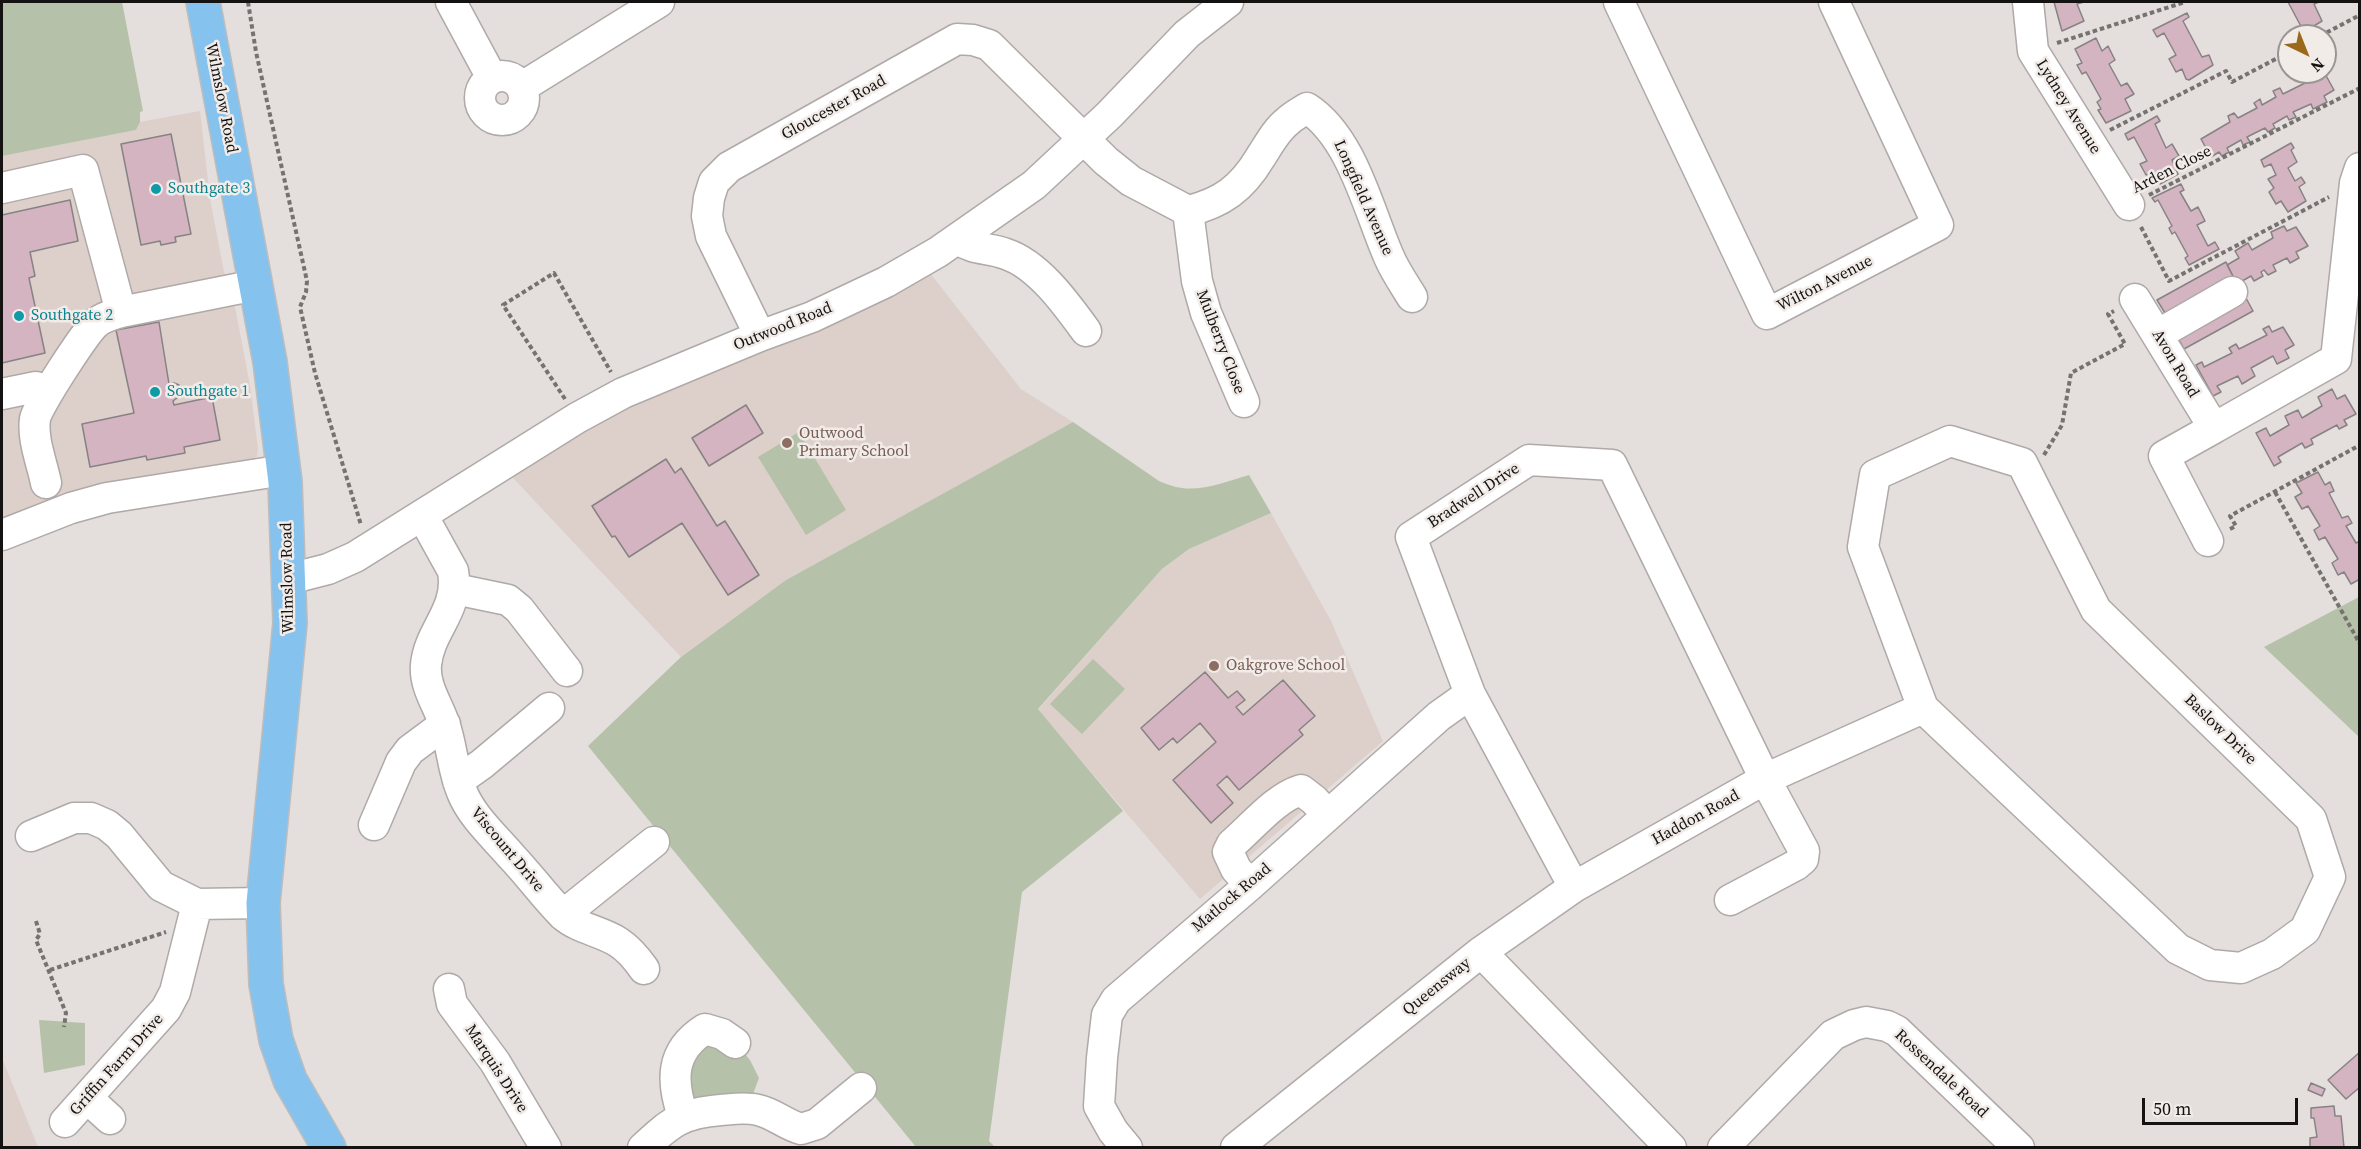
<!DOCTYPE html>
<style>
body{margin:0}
#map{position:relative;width:2361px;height:1149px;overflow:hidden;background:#e4dedc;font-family:"Source Serif 4",serif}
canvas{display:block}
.frame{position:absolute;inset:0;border:3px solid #151312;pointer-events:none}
.north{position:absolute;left:2277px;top:24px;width:60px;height:60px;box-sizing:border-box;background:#f2ece9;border:2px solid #9a9593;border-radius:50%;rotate:137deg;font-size:16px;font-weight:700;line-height:24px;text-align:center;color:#151312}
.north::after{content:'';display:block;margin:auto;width:21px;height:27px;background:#9a691b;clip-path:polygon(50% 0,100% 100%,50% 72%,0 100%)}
.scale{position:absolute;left:2142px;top:1098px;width:156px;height:27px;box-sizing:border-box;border:3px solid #151312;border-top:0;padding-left:8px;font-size:18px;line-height:21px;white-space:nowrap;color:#151312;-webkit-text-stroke:4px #f2ece9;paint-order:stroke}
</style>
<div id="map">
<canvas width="2361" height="1149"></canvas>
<div class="frame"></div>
<div class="north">N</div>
<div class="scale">50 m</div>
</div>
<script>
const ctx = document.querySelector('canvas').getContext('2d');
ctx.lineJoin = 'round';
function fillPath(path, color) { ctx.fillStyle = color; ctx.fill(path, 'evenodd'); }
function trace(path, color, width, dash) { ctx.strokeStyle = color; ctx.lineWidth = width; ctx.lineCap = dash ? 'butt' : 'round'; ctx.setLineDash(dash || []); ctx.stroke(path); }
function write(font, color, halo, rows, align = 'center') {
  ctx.font = font + ' "Source Serif 4",serif'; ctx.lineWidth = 5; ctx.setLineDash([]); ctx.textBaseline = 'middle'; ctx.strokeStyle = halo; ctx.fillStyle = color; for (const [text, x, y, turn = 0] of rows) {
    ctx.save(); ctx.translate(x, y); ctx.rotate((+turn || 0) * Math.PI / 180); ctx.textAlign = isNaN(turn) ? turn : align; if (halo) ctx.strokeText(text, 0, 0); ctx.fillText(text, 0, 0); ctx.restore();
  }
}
const built = new Path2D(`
 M200,111L210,199L224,272L236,312L250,386L258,449L257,456L253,460L2,526V156L136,130L140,122Z
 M922,263L1021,389L1073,422L786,580L681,657L501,465Z
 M1271,513L1331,621L1383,741L1200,899L1038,710L1162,569L1189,549Z
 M2,1058L38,1147H2Z`);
const green = new Path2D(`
 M2,2H122L143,111L140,112V122L136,130L2,156Z
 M1073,422L1159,481C1166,484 1174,487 1182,488C1203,491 1229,481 1249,475L1271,513L1189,549L1162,569L1038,709L1123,811L1022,892L989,1141L995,1147H916L588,746L681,657L786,580Z
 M799,432L846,510L806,535L758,457Z
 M2359,597V737L2264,647Z
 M1093,659L1125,689L1082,734L1050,704Z
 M39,1020L85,1023V1065L44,1073Z
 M735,1043L750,1060L759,1078L753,1094L741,1108L683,1116L686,1044Z`);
const building = new Path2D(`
 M2054,2H2084L2077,4L2084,21L2062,31Z
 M2288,2H2319L2314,4L2322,21L2304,32Z
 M2187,13L2189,17L2183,21L2202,57L2209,55L2213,65L2189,80L2186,79L2182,69L2176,72L2169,59L2176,55L2164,33L2157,37L2153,30Z
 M2096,38L2102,51L2108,46L2115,60L2109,64L2121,86L2127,83L2134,94L2125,99L2131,111L2106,123L2098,110L2101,109L2097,102L2101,99L2086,72L2082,74L2077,65L2082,63L2075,49Z
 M2311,72L2313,77L2324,72L2334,90L2324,96L2327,102L2313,109L2311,104L2293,112L2296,117L2289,120L2287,116L2273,124L2275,128L2268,132L2265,128L2247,137L2250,142L2243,145L2241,140L2227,148L2229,152L2222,156L2219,152L2211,157L2201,139L2230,122L2228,116L2234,113L2238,118L2257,108L2254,103L2260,99L2262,105L2276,97L2273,91L2280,88L2283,94L2305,83L2303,76Z
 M2157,116L2160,121L2155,124L2166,148L2172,144L2179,156L2172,160L2178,174L2160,184L2153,171L2146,175L2140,164L2147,161L2134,137L2128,140L2125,134Z
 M171,134L191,234L175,237L176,242L161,245L160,241L141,245L121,144Z
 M2291,143L2294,148L2291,150L2297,162L2288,168L2295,181L2301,177L2305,183L2299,187L2306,201L2288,212L2281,201L2276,204L2269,192L2274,188L2268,179L2276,175L2271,164L2264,167L2261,160Z
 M2181,184L2184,190L2180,192L2191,211L2198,207L2205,221L2197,225L2208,246L2215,242L2219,249L2189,265L2185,258L2188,256L2175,232L2172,234L2169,228L2172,226L2158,200L2155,202L2152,198Z
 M70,200L78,241L30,252L35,276L29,278L45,353L2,363V215Z
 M2284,226L2287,231L2296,227L2308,246L2296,252L2299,258L2290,263L2287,258L2273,265L2276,271L2268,275L2264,270L2261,272L2263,276L2254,281L2251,276L2237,284L2227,265L2239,258L2235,251L2248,243L2252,250L2273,238L2271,232Z
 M2226,262L2233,276L2165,313L2157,300Z
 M2246,298L2253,311L2184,349L2176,334Z
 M159,322L169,384L174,383L179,385L181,395L173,401L174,405L212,397L220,440L184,447L185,453L147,460L146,456L90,467L82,424L134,413L116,330Z
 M2269,326L2272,332L2283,327L2294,345L2285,350L2289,358L2277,364L2273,356L2251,368L2255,376L2242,384L2238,376L2217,386L2221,392L2213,396L2196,365L2202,362L2204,367L2232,353L2229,348L2236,344L2239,349L2267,335L2263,329Z
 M2332,389L2337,399L2345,395L2356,414L2344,420L2347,425L2339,429L2337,425L2311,439L2313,444L2305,448L2302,443L2278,457L2281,462L2274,466L2256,433L2266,428L2270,436L2289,425L2285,416L2298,410L2302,418L2322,406L2318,397Z
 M746,405L763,433L709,466L692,438Z
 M666,459L675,473L681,468L717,526L725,521L759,575L728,595L682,523L629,557L615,536L612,537L592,506Z
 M2318,472L2325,485L2330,482L2334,491L2329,493L2342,518L2348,516L2352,523L2346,526L2356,543L2360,541V579L2351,584L2344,572L2338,575L2332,563L2338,559L2325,537L2319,540L2314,530L2320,526L2308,506L2302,509L2295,497L2302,493L2296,483Z
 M1205,672L1228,698L1237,691L1245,700L1236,707L1243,715L1283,680L1315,716L1299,730L1303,735L1239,790L1227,776L1217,785L1233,803L1211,823L1173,780L1216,742L1200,723L1177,743L1173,738L1159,750L1141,728Z
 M2360,1052V1087L2346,1099L2328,1080Z
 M2311,1083L2325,1089L2322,1096L2308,1090Z
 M2334,1106L2335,1116H2341L2344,1148L2310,1147V1138L2317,1137L2314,1118H2311V1108Z`);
const path = new Path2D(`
 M248,2L256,52L307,281L306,292L300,307L315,373L361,525
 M2320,36L2360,15
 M2057,43L2185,2
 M2110,130L2226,71L2232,82L2289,52
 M2149,195L2360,88
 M2141,227L2169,281L2329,197
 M565,399L503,305L554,273L611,372
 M2044,455L2062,425L2071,373L2125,344L2108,314L2114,311
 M2275,492L2360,644
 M2230,529L2236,526L2230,516L2360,445
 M36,921L40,934L36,940L66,1013L64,1027
 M50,970L166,932`);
const minor = new Path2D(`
 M451,2L492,78
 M1619,2L1767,314L1938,225L1834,2
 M2028,2L2033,51L2129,205
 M480 98a22 22 0 1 1 44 0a22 22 0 1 1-44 0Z
 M522,87L659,2
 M2,188L83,170L121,312
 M1188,211L1197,281L1206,313L1244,402
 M958,239C975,251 988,247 1006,254C1039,265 1067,305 1086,331
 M2135,299L2214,428L2336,359L2355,183L2360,168
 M2157,335L2232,292
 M760,336L711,236L707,216L709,198L714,182L729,167L957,39L973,40L989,45L1106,161L1131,181L1188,211C1222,203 1242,188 1260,158C1268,146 1276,130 1288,121C1293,116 1301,112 1307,108C1352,137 1368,209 1389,257C1395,271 1404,284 1412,297
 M2,394L36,387L47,393
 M1950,441L2022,463L2096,610L2311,819L2330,877L2305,930L2272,954L2241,968L2210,965L2178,949L1923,708L1863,547L1875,475Z
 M46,483C42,463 32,439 35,419C37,406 85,333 96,323C103,317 112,315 121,312L256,285
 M422,515L453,571C460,610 429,630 426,665C424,687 439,706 445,726C452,747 453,771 462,792C472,817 495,837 512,857C530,876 545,897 563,915C579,929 601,931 618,942C629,949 637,959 644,969
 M2,535L71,508L107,498L284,470
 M2208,541L2164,456L2214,428
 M289,579L328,569L355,557L577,418L623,393L760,336L812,317L886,282L938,252L1034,185L1109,115L1187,34L1228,2
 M455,589L508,600L519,609L567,671
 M458,781L482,764L549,708
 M374,825L401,762L410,750L445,724
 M31,836L74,818H91L107,825L119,835L161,886L197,904L263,903
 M1250,885L1236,869L1228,852L1232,844C1253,826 1275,798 1301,790L1314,800L1327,814
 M1574,887L1470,694L1411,537L1529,460L1612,465L1765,779L1804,851L1803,859L1796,865L1730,900
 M563,915L654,842
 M1481,952L1574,887L1765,779L1923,708
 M449,989L452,1004L495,1062L546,1148
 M87,1098L110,1119
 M683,1116C671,1081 670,1051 705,1029L722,1034L735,1043
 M65,1122L166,1009L175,992L197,904
 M643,1148C671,1122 682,1113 721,1110C733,1109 746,1107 758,1110C773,1113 786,1125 801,1129L817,1124L861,1088
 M1127,1148L1113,1131L1099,1106L1102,1058L1107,1015L1116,1000L1250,885L1439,716L1470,694
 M1236,1148L1481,952L1671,1148
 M1723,1148L1833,1035L1854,1025L1866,1022L1887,1026L1897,1031L2019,1148`);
const major = new Path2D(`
 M203,2L270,362L285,482L290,623L263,903L266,984L276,1040L290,1080L329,1148`);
const markers = [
 [156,189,6,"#0f9aa8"],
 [19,316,6,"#0f9aa8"],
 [155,392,6,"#0f9aa8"],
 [787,443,6,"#8d6e63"],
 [1214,666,6,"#8d6e63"]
];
const streetNames = [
 ["Wilmslow Road",221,98,79],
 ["Lydney Avenue",2068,107,58],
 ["Gloucester Road",834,108,-29],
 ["Arden Close",2172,170,-27],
 ["Longfield Avenue",1363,198,66],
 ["Wilton Avenue",1825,284,-27],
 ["Outwood Road",783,327,-22],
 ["Mulberry Close",1220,342,69],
 ["Avon Road",2175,364,59],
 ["Bradwell Drive",1474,496,-33],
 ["Wilmslow Road",288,578,-91],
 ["Baslow Drive",2220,730,44],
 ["Haddon Road",1696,818,-29],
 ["Viscount Drive",507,850,50],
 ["Matlock Road",1232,898,-40],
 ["Queensway",1437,987,-39],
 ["Griffin Farm Drive",117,1065,-48],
 ["Marquis Drive",496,1069,57],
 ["Rossendale Road",1941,1074,43]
];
const cultureNames = [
 ["Southgate 3",168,189],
 ["Southgate 2",31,316],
 ["Southgate 1",167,392]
];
const educationNames = [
 ["Outwood",799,434],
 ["Primary School",799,452],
 ["Oakgrove School",1226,666]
];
fillPath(built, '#ddcfca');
fillPath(green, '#b5c2a9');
fillPath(building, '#d4b4c1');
trace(building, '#878284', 1.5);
trace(minor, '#afa9a7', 33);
trace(major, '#bdbdbd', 36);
trace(path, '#757270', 4, [4.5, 3]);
trace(minor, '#fff', 30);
trace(major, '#86c2ee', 33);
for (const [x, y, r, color] of markers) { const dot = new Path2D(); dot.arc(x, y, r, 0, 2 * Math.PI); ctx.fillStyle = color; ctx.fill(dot); trace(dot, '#f2ece9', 2); }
write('16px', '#151312', '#f2ece9', streetNames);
write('16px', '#0d838f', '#f2ece9', cultureNames, 'left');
write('16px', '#785e54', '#f2ece9', educationNames, 'left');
</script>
